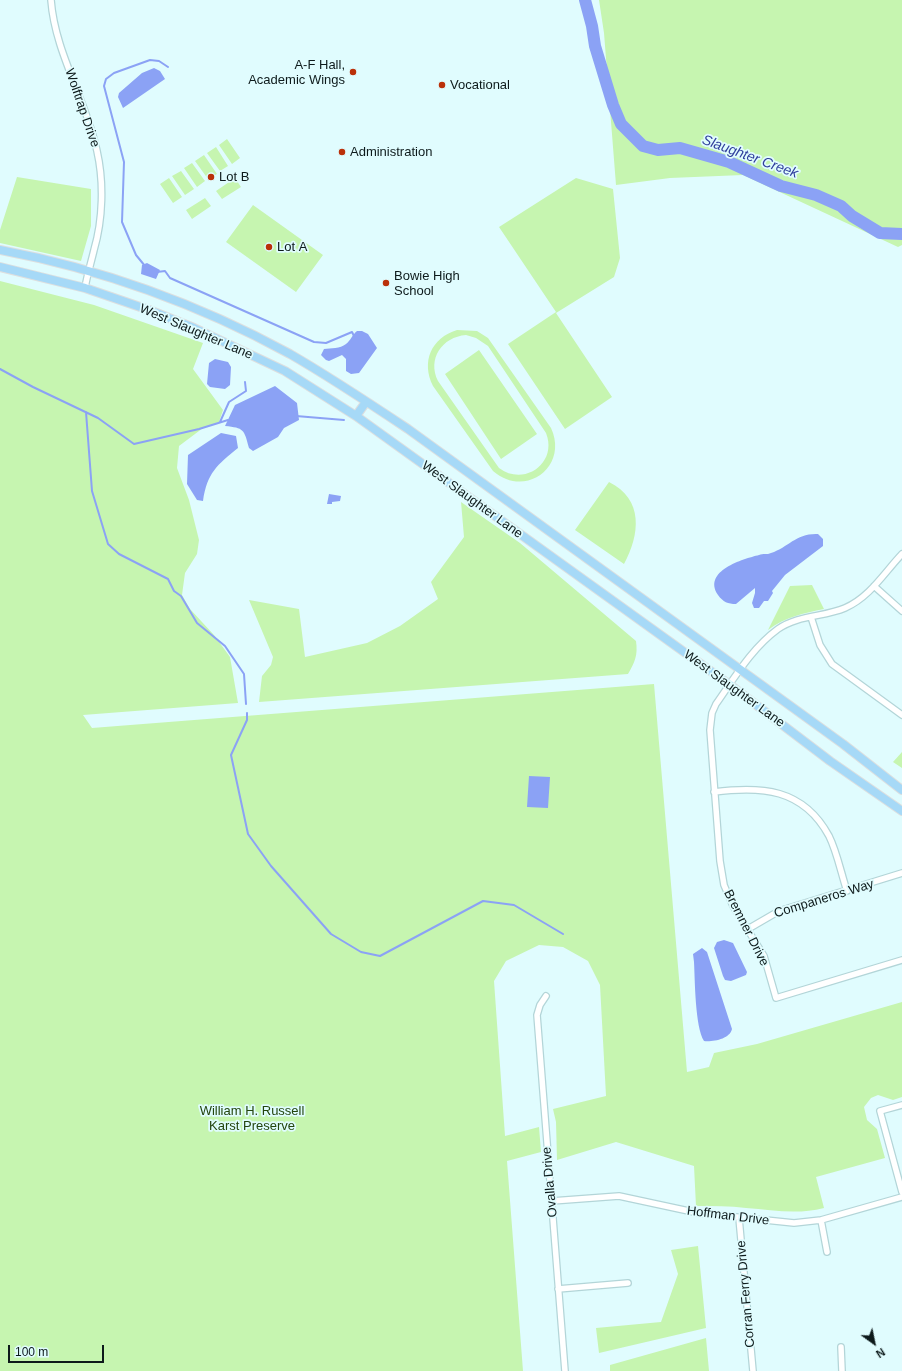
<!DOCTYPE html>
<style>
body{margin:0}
#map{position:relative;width:902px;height:1371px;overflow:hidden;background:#e0fcfe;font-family:Helvetica,sans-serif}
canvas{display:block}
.north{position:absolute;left:854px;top:1323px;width:40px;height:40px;-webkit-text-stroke:3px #e0fcfe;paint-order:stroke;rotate:147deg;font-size:11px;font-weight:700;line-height:16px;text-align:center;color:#0d1a1b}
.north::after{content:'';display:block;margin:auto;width:14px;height:18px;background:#0d1a1b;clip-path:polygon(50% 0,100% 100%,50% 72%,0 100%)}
.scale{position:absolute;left:8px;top:1345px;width:96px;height:18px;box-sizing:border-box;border:2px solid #0d1a1b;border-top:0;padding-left:5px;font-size:12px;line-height:14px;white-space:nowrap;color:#0d1a1b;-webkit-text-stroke:3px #e0fcfe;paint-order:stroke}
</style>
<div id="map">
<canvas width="902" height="1371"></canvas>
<div class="north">N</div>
<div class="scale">100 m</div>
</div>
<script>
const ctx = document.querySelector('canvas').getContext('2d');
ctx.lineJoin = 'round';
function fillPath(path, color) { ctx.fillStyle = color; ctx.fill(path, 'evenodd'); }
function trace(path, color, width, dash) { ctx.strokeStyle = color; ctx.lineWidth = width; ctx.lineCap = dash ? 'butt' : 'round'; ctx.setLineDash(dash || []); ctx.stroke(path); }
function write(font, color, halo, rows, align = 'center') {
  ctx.font = font + ' Helvetica,sans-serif'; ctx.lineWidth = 3.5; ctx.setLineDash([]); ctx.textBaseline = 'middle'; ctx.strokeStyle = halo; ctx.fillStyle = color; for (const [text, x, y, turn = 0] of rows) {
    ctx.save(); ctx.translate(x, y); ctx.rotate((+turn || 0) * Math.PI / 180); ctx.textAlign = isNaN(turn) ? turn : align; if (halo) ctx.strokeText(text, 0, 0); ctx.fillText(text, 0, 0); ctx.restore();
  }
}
const green = new Path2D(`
 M599,0H902V245L898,247L743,175L670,178L616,185L604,33Z
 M227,139L240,158L232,164L219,145Z
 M216,147L228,166L220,171L207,153Z
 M204,155L217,174L208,179L195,161Z
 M192,163L205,181L197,187L184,168Z
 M181,171L194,189L185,195L172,176Z
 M17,177L91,189V226L81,261L0,243V230Z
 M169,178L182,197L173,203L160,184Z
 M235,178L241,187L222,199L216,191Z
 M576,178L613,189L620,258L614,277L556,313L612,397L565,429L508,344L556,312L499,227Z
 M205,198L211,206L192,219L186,210Z
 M253,205L323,255L296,292L226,242Z
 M0,281L94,305L203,343L193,369L223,410L219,422L203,428L179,446L177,468L189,500L199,540L197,554L185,573L182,595L190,609L214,635L230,657L238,703L83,715L92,728L654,684L687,1072L709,1067L714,1053L757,1044L902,1002V1097L893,1100L878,1095L871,1098L864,1107L867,1120L877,1129L885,1158L816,1177L824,1208C797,1215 773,1210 746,1208C730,1206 713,1206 696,1206L694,1166L616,1142L557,1160L556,1122L553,1109L606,1096L600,985L588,961L563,947L539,945L506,961L494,981L505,1136L539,1127L541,1152L507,1161L523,1371H0Z
 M457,330L477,331L488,338L551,428C569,467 525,499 493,471L433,386C421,362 431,338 457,330ZM466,335L476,338L488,346L546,433C558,463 524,487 499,468L438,381C427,359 442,337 466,335Z
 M479,350L537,434L501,459L445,374Z
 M609,482C644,499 640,535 624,564L575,530Z
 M461,502L520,543L636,641C638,655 635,662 628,674L259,702L262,676L271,665L273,657L249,600L299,609L305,657L367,643L400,626L438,599L431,582L464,537Z
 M812,585L824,609C804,613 785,617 768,630L790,586Z
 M902,752V768L893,762Z
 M698,1246L706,1328L599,1353L596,1328L661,1322L678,1274L671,1250Z
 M706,1338L709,1371H610V1365Z`);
const water = new Path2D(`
 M154,68L160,71L165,79L123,108L118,97L119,93L142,73Z
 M147,263L160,270L156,279L141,274L142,265Z
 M357,331H362L368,334L377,348L359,373L351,374L346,371V359L342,355L329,361L326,360L321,355L324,349C331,348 340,349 346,344C351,340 352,335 357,331Z
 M215,359L228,362L231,367L230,385L225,389L210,387L207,384L209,363Z
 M275,386L297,403L299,420L284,428L278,437L253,451L249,448C244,429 244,428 225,426L235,405Z
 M221,433L236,436L238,448C217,465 207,473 203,501L197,500L187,484L188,455Z
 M329,494L341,496L340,501L332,502V504H327Z
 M818,534L823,539V546L785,575L772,591L773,593L768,601H764L759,608H754L752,603L755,593V588L736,604C728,604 723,602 718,595C702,571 743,559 759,555C763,553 767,555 771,553C789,547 796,533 818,534Z
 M529,776L550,777L548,808L527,807Z
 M724,940L733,943L747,972L746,975L731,981L725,980L723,976L714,948L717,942Z
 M702,948L707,952L732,1029C730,1039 713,1042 704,1041C695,1027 695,980 694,962L693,954Z`);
const stream = new Path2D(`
 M145,266L136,255L122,222L124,162L104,86L106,79L114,73L150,60L159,61L168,67
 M157,272L165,271L170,278L314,342L326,343L352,332L354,336
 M0,369L33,387L98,418L134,444L199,429L228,420
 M86,412L92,491L108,544L119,554L168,579L174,591L181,596L197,623L225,646L244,674L246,704
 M296,416L344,420
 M220,422L229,402L246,391L245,382
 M247,713V720L231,755L248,834L271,866L331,934L361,952L380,956L483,901L514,905L563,934`);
const river = new Path2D(`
 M585,0L592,26L595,46L613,105L621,124L643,146L658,150L680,148L729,162L781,186L816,195L841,206L852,216L880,233L902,234`);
const minor = new Path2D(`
 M51,0C55,53 86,99 97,151C104,182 103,219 94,250C91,263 87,275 85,288
 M902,554C884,573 870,597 845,608C824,617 798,615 778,629C752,648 735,677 716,704L712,713L710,730L720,861L724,885L733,906L764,956L776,998L902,960
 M874,586L902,611
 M811,617L820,645L832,664L902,715
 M714,792C761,786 803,788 829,836C837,852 841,873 847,891
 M748,929L779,911L902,873
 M546,996L540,1005L537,1015L565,1371
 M902,1105L880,1111L902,1192
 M552,1201L619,1196L698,1213L794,1223L821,1220L902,1197
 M739,1218L753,1371
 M821,1220L827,1252
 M558,1289L628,1283
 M841,1347L842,1371`);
const primary = new Path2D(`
 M0,250C101,269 200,305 290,354C330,377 369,403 408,429L843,744L902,790
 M0,267L85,288L149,310L194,328L285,371L356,416L730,685L830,761L902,811
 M356,416L366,402`);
const markers = [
 [353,72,4,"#ba3009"],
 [442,85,4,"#ba3009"],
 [342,152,4,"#ba3009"],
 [211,177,4,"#ba3009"],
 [269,247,4,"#ba3009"],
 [386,283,4,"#ba3009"]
];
const poiNames = [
 ["A-F Hall,",345,65,"right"],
 ["Academic Wings",345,80,"right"],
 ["Vocational",450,85],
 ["Administration",350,152],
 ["Lot B",219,177],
 ["Lot A",277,247],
 ["Bowie High",394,276],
 ["School",394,291]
];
const streetNames = [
 ["Wolftrap Drive",82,108,71],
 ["West Slaughter Lane",196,332,23],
 ["West Slaughter Lane",472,500,36],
 ["West Slaughter Lane",734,689,36],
 ["Companeros Way",824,899,-17],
 ["Bremner Drive",746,928,63],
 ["Ovalla Drive",550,1182,-95],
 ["Hoffman Drive",728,1216,7],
 ["Corran Ferry Drive",746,1294,-95]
];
const parkNames = [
 ["William H. Russell",252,1111],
 ["Karst Preserve",252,1126]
];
const waterNames = [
 ["Slaughter Creek",750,157,20]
];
fillPath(green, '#c6f5b0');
fillPath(water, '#8ba2f5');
trace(stream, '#8ba2f5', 2);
trace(river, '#8ba2f5', 12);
trace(minor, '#b3d5d8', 8);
trace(primary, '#dddfdf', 10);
trace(minor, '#fff', 5.5);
trace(primary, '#a6d9f7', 8);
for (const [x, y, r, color] of markers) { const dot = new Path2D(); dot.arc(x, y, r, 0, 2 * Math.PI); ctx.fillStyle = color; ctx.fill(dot); trace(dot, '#e0fcfe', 1.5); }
write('13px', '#0d1a1b', '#e0fcfe', poiNames, 'left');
write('13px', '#0d1a1b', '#e0fcfe', streetNames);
write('13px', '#23450d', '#e0fcfe', parkNames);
write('italic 14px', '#2f3e9c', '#e0fcfe', waterNames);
</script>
